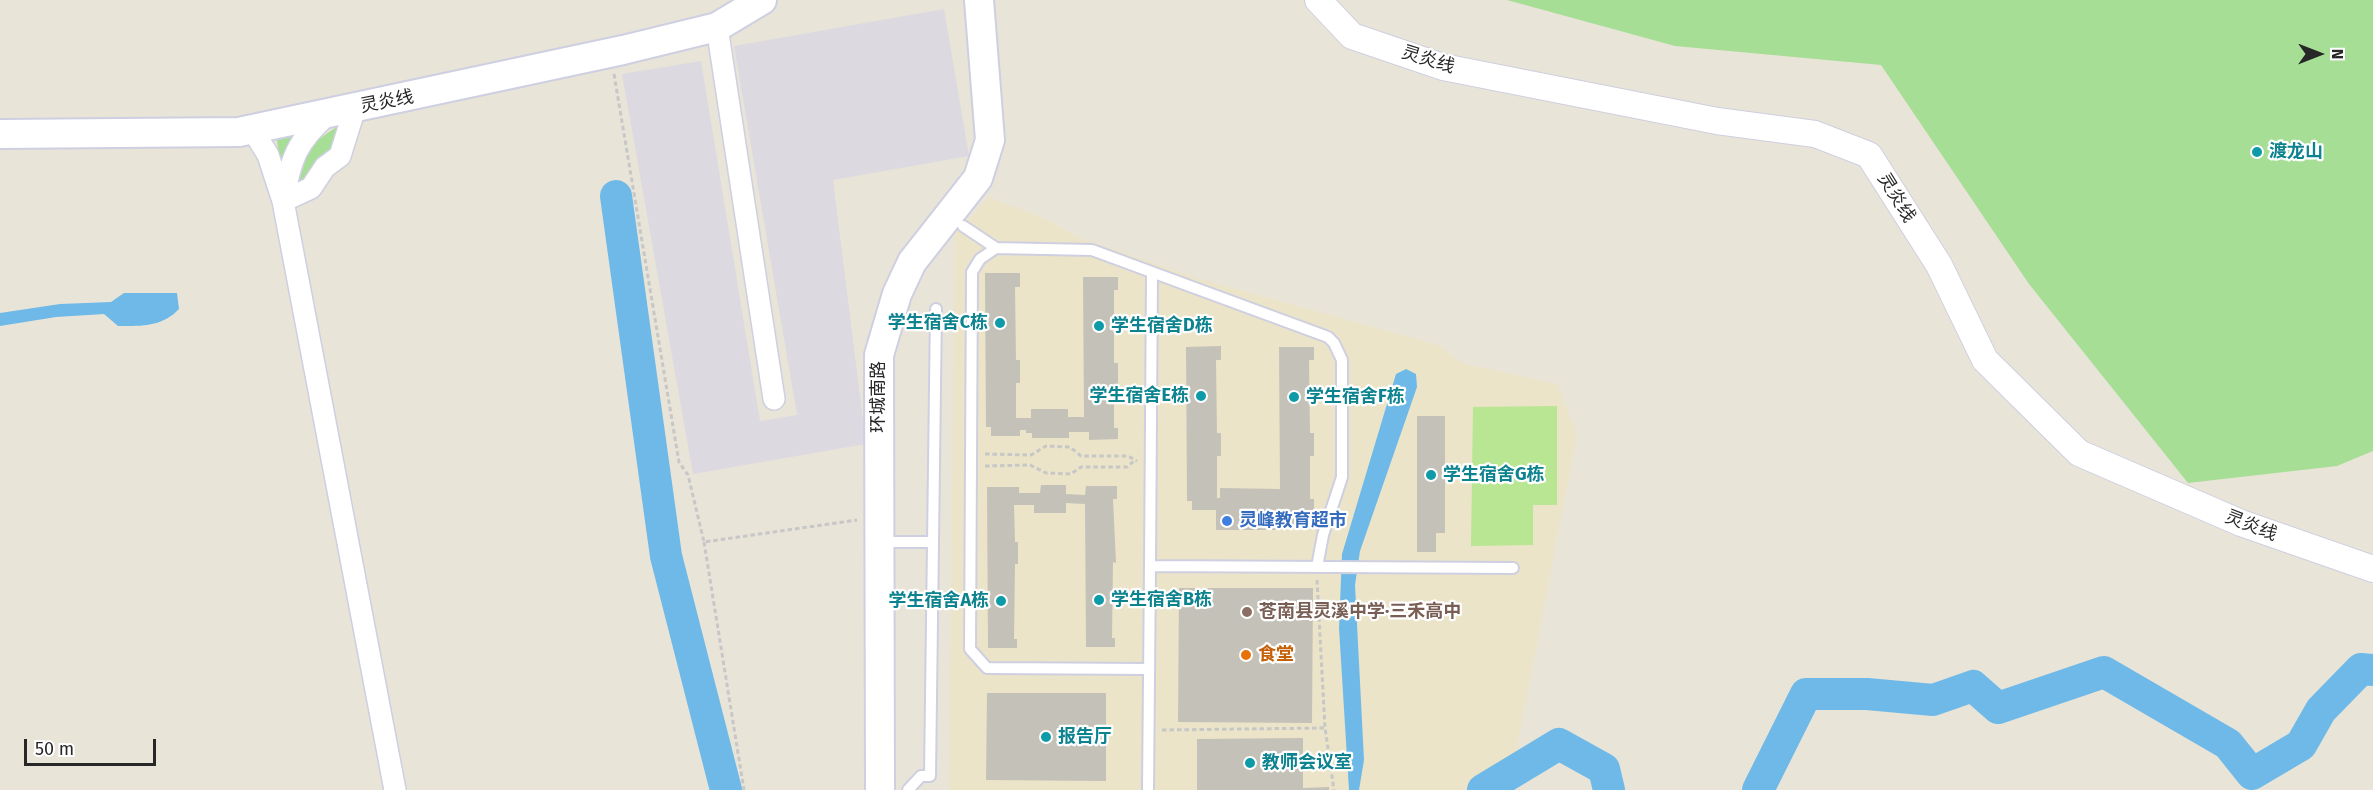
<!DOCTYPE html>
<meta charset="utf-8">
<style>
body{margin:0}
#map{position:relative;width:2373px;height:790px;overflow:hidden;background:#e9e4d8;font-family:"Fira Sans",sans-serif}
canvas{display:block}
.north{position:absolute;left:2289px;top:24px;width:60px;height:60px;-webkit-text-stroke:4px #fff;paint-order:stroke;rotate:90deg;font-size:16px;font-weight:700;line-height:24px;text-align:center;color:#272727}
.north::after{content:'';display:block;margin:auto;width:21px;height:27px;background:#272727;clip-path:polygon(50% 0,100% 100%,50% 72%,0 100%)}
.scale{position:absolute;left:24px;top:739px;width:132px;height:27px;box-sizing:border-box;border:3px solid #272727;border-top:0;padding-left:8px;font-size:18px;line-height:21px;white-space:nowrap;color:#272727;-webkit-text-stroke:4px #fff;paint-order:stroke}
</style>
<div id="map">
<canvas width="2373" height="790"></canvas>
<div class="north">N</div>
<div class="scale">50 m</div>
</div>
<script>
const ctx = document.querySelector('canvas').getContext('2d');
ctx.lineJoin = 'round';
function fillPath(path, color) { ctx.fillStyle = color; ctx.fill(path, 'evenodd'); }
function trace(path, color, width, dash) { ctx.strokeStyle = color; ctx.lineWidth = width; ctx.lineCap = dash ? 'butt' : 'round'; ctx.setLineDash(dash || []); ctx.stroke(path); }
function write(font, color, halo, rows, align = 'center') {
  ctx.font = font + ' "Fira Sans","Noto Sans SC",sans-serif'; ctx.lineWidth = 4.5; ctx.setLineDash([]); ctx.textBaseline = 'middle'; ctx.strokeStyle = halo; ctx.fillStyle = color; for (const [text, x, y, turn = 0] of rows) {
    ctx.save(); ctx.translate(x, y); ctx.rotate((+turn || 0) * Math.PI / 180); ctx.textAlign = isNaN(turn) ? turn : align; if (halo) ctx.strokeText(text, 0, 0); ctx.fillText(text, 0, 0); ctx.restore();
  }
}
const industrial = new Path2D(`
 M944,9L969,156L833,180L866,444L693,474L622,74L701,61L760,421L797,415L734,46Z`);
const education = new Path2D(`
 M989,197L1048,220L1077,237L1200,279L1441,346L1461,363L1557,384L1577,434L1509,790H949L955,230L963,226Z`);
const green = new Path2D(`
 M1507,0H2373V451L2337,466L2188,483L2029,284L1881,65L1675,46Z
 M342,124L340,149L306,184L297,181C307,147 312,142 342,124Z
 M293,134L288,153L280,164L277,140Z`);
const pitch = new Path2D(`
 M1557,406V505H1533V545L1471,546L1473,407Z`);
const water = new Path2D(`
 M124,293H177L179,309C162,327 142,326 118,326L104,314L56,317L0,326V313L60,304L111,302Z
 M1406,369L1416,374L1417,387L1360,551L1355,585L1364,760L1359,790H1349L1339,628L1342,554L1396,374Z`);
const river = new Path2D(`
 M616,196L666,556L726,790
 M1483,790L1559,744L1604,769L1609,790
 M1758,790L1806,694H1867L1933,700L1973,686L1998,708L2104,672L2228,744L2252,774L2301,745L2321,710L2361,669L2373,670`);
const building = new Path2D(`
 M985,273H1020V287H1015L1016,360H1020V383H1016V418H1031V409H1068V417H1084L1083,277H1118V290H1114V363H1118V386H1114V428H1118V439L1089,440V432H1069V438H1032V433H1026V430H1020V436H991V427H986Z
 M1221,346V360H1216L1217,433H1221V456H1217V498H1220V488L1280,489L1279,347H1314V360H1309L1310,433H1314V456H1310V499H1314V510H1297L1296,527L1286,526V530H1216V510H1192V501H1187L1186,347Z
 M1417,416H1445V533H1436V552H1417Z
 M1041,485H1066V494L1085,495L1086,486H1117V499H1113L1116,563L1113,562L1112,638H1115V647H1086L1085,504L1066,503V513H1034V505H1014L1015,542H1018V564H1015L1014,639H1017V648H988L987,487H1019V493H1040Z
 M1179,588H1313L1312,723L1178,722Z
 M987,693H1106V781L986,780Z
 M1303,738V788L1329,787V790H1197V739Z`);
const path = new Path2D(`
 M614,74L679,462L688,475L704,542L857,520
 M985,454L1031,455L1046,446L1070,447L1081,456H1128L1137,461
 M985,466L1030,465L1046,473L1071,474L1081,467H1127L1134,461
 M704,542L744,790
 M1317,580L1325,728L1334,790
 M1162,730L1325,728`);
const service = new Path2D(`
 M963,226L996,248L1092,250L1328,337L1334,343L1342,360V477L1323,535L1317,567
 M996,248L980,259L972,272L970,649L987,668L1149,669
 M879,542H931
 M1150,566L1152,272
 M908,790L921,776H930L936,309
 M1148,790L1150,566L1513,568`);
const minor = new Path2D(`
 M717,27L774,399
 M252,129L268,155L283,201L395,790
 M283,200C292,158 295,143 328,114
 M283,201L311,188L325,167L340,156L355,108`);
const tertiary = new Path2D(`
 M1318,0L1352,36L1443,67L1717,121L1815,134L1869,155L1939,265L1985,360L2079,453L2241,523L2373,569`);
const secondary = new Path2D(`
 M0,134L239,132L623,50L717,27L762,0
 M880,790L879,355L897,294L912,262L978,178L990,140L979,0`);
const markers = [
 [2257,152,6,"#0f9aa8"],
 [1000,323,6,"#0f9aa8"],
 [1099,326,6,"#0f9aa8"],
 [1201,396,6,"#0f9aa8"],
 [1294,397,6,"#0f9aa8"],
 [1431,475,6,"#0f9aa8"],
 [1227,521,6,"#3f7fe0"],
 [1099,600,6,"#0f9aa8"],
 [1001,601,6,"#0f9aa8"],
 [1247,612,6,"#8d6e63"],
 [1246,655,6,"#e8710a"],
 [1046,737,6,"#0f9aa8"],
 [1250,763,6,"#0f9aa8"]
];
const streetNames = [
 ["灵炎线",1428,60,17],
 ["灵炎线",387,102,-11],
 ["灵炎线",1896,198,58],
 ["环城南路",879,397,-90],
 ["灵炎线",2251,526,21]
];
const cultureNames = [
 ["渡龙山",2269,152],
 ["学生宿舍C栋",988,323,"right"],
 ["学生宿舍D栋",1111,326],
 ["学生宿舍E栋",1189,396,"right"],
 ["学生宿舍F栋",1306,397],
 ["学生宿舍G栋",1443,475],
 ["学生宿舍B栋",1111,600],
 ["学生宿舍A栋",989,601,"right"],
 ["报告厅",1058,737],
 ["教师会议室",1262,763]
];
const shopNames = [
 ["灵峰教育超市",1239,521]
];
const educationNames = [
 ["苍南县灵溪中学·三禾高中",1259,612]
];
const foodNames = [
 ["食堂",1258,655]
];
fillPath(industrial, '#dcd9e1');
fillPath(education, '#ebe4c8');
fillPath(green, '#a6de96');
fillPath(pitch, '#b8e692');
fillPath(water, '#6eb9e8');
trace(river, '#6eb9e8', 32);
fillPath(building, '#c4c1b8');
trace(service, '#cecfe0', 14);
trace(minor, '#cecfe0', 24);
trace(tertiary, '#cecfe0', 28);
trace(secondary, '#cecfe0', 32);
trace(path, '#c7c7c7', 3, [4.5, 3]);
trace(service, '#fff', 10);
trace(minor, '#fff', 21);
trace(tertiary, '#fff', 26);
trace(secondary, '#fff', 28);
for (const [x, y, r, color] of markers) { const dot = new Path2D(); dot.arc(x, y, r, 0, 2 * Math.PI); ctx.fillStyle = color; ctx.fill(dot); trace(dot, '#fff', 2); }
write('18px', '#272727', '#fff', streetNames);
write('bold 18px', '#0d838f', '#fff', cultureNames, 'left');
write('bold 18px', '#366cbe', '#fff', shopNames, 'left');
write('bold 18px', '#785e54', '#fff', educationNames, 'left');
write('bold 18px', '#c56008', '#fff', foodNames, 'left');
</script>
